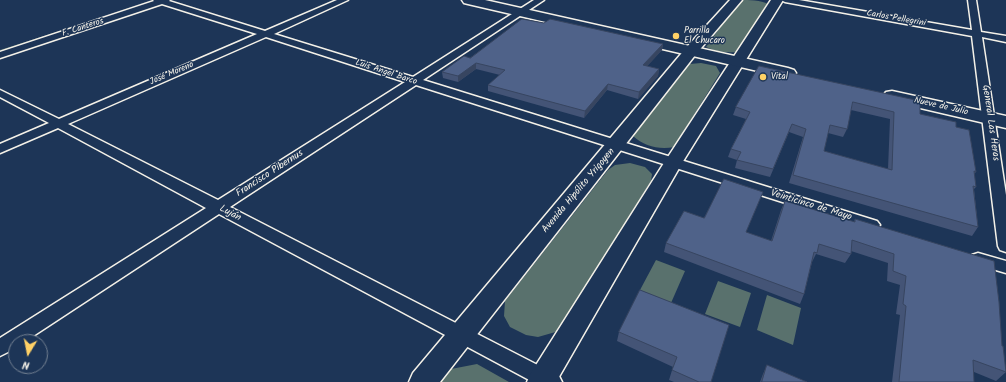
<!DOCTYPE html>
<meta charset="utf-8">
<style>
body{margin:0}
#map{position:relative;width:1006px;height:382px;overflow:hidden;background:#1d3557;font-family:Kalam,sans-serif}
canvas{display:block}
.north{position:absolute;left:8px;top:334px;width:40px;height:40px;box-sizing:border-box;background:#1d3557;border:1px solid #738091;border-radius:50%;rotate:190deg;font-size:11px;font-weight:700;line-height:16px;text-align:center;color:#f4f1e8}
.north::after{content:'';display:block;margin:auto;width:14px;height:18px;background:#ffd166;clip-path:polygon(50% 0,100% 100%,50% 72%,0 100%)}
</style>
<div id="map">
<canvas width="1006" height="382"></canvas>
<div class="north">N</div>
</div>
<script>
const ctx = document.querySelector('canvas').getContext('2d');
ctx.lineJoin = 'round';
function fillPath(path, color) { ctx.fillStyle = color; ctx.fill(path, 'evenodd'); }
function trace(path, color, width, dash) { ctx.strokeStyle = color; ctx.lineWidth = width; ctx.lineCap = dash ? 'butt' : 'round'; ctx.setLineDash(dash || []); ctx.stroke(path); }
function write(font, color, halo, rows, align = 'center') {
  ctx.font = font + ' Kalam,sans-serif'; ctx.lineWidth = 3; ctx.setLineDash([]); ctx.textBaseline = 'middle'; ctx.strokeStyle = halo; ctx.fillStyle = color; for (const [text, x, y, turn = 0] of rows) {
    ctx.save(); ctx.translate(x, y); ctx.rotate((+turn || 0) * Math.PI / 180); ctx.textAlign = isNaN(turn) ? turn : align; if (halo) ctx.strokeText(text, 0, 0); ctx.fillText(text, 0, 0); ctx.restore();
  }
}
const green = new Path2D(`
 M740,0C749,0 761,0 768,4L738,52C726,53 717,52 706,47Z
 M135,7H137L0,52V50Z
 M701,63L716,66L720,73L674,147C659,150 644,146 633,136L690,64Z
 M630,163L645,167L652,174L651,181L559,331L538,337L526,335L510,327L504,316L505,301L608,170L615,165Z
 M656,260L685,271L671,303L640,290Z
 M718,281L751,293L740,327L705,314Z
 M767,295L801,308L793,345L757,330Z
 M477,364L509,382H438L446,370Z`);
const minor = new Path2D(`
 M153,0H170L169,1L265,31L337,0H348L274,34L413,77L534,0H544L423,80L877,221L880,225L877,229L872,230L867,229L416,85L230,207L559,376L562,382H533L219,214L24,342H16V348L0,356V338L206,208L58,128L0,153V144L49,123L0,97V90L59,119L257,34L162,4L0,58V52L154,1ZM266,37L405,82L218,200L68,124Z
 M781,0H799L972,30L968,0H976L981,32L1006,36V42L982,37L1006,195V252L1000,250L998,246L972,36L785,2Z
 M978,253L1006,261V273L972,263L970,259L972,255Z`);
const secondary = new Path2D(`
 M730,0H742L696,54L440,382H409L413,373L686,48Z
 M771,0H783L682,163L556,382H527L531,373L664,163Z`);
const primary = new Path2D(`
 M462,0H485L788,68L794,70L796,73L794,76L788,78L468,4L464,3Z
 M892,91L1006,116V128L886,100L883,96L886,92Z`);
const wall = new Path2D(`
 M544,23L663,44L662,50L647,66L659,69L658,76L638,99L607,90L584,118L488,91V85L500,75L476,69L458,82L443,78L442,72Z
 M759,66L920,114L956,127L976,172L974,174L976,187L974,189L978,227L972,236L789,183L803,137L789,132L770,177L735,168L737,160L728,157L731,149L746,119L733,115L736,107ZM851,110L890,119L888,169L824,151L828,133L843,137L847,129Z
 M763,192L746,232L771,241L781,210L785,201L854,222L855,219L1002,346L1006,372L996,381L974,372V382H892L900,315L896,314L900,285L887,281L888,263L851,251V254L845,263L816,254L812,262L804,294L800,304L664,252L666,243L704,218Z
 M640,290L711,382H674L669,380L673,367L617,341L619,332Z
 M767,365L807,382H760L763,374Z`);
const shadedWall = new Path2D(`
 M663,44L662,50L642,72L643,65Z
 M476,63V69L458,82V76Z
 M659,69L658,76L638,99L639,92Z
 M608,84L607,90L584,118L585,111Z`);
const building = new Path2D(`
 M522,19L544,23L550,19L663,44L643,65L659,69L639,92L608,84L585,111L488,85L505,70L476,63L458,76L442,72L464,56L470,58Z
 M759,66L920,101V114L956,122V127L969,130L976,172L974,171L976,187L973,186L978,227L793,175L806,129L792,124L773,169L737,160L741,152L731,149L750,112L736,107ZM853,102L894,112L892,170L824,151L830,125L847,129Z
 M724,179L763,192L746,232L772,241L785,201L855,222V219L994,261L999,302L1002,346H1003L1006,372L973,360L974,382H899L906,306L903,304L906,276L893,271L894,254L852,240L851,254L819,244L817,253L814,252L804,294L666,243L684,211L704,218Z
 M640,290L729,325L711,382H699L672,370L677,357L619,332Z
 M767,365L807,382H762Z`);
const markers = [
 [676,36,4,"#ffd166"],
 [763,77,4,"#ffd166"]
];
const farStreetnames = [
 ["Carlos Pellegrini",896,19,10],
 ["F. Canteros",83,28,-18],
 ["Luis Angel Barco",386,73,18],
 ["José Moreno",172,74,-23],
 ["Nueve de Julio",941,107,13]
];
const farPoinames = [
 ["Parrilla",684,31],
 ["El Chucaro",684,41],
 ["Vital",771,77]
];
const streetNames = [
 ["General Las Heras",990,123,82],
 ["Francisco Pibernus",270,174,-33],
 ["Avenida Hipólito Yrigoyen",579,191,-50],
 ["Veinticinco de Mayo",811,206,17],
 ["Luján",230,214,28]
];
fillPath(green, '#59716d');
trace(minor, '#f4f1e8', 3);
trace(secondary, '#f4f1e8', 3);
trace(primary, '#f4f1e8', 3);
fillPath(minor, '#1d3557');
fillPath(secondary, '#1d3557');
fillPath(primary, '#1d3557');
fillPath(wall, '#445476');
fillPath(shadedWall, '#374560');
fillPath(building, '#4f6289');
trace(building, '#374560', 1);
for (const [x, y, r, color] of markers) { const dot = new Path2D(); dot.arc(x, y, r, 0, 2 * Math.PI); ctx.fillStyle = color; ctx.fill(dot); trace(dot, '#1d3557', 1.5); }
write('9px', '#f4f1e8', '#1d3557', farStreetnames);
write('9px', '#f4f1e8', '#1d3557', farPoinames, 'left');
write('10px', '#f4f1e8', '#1d3557', streetNames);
</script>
